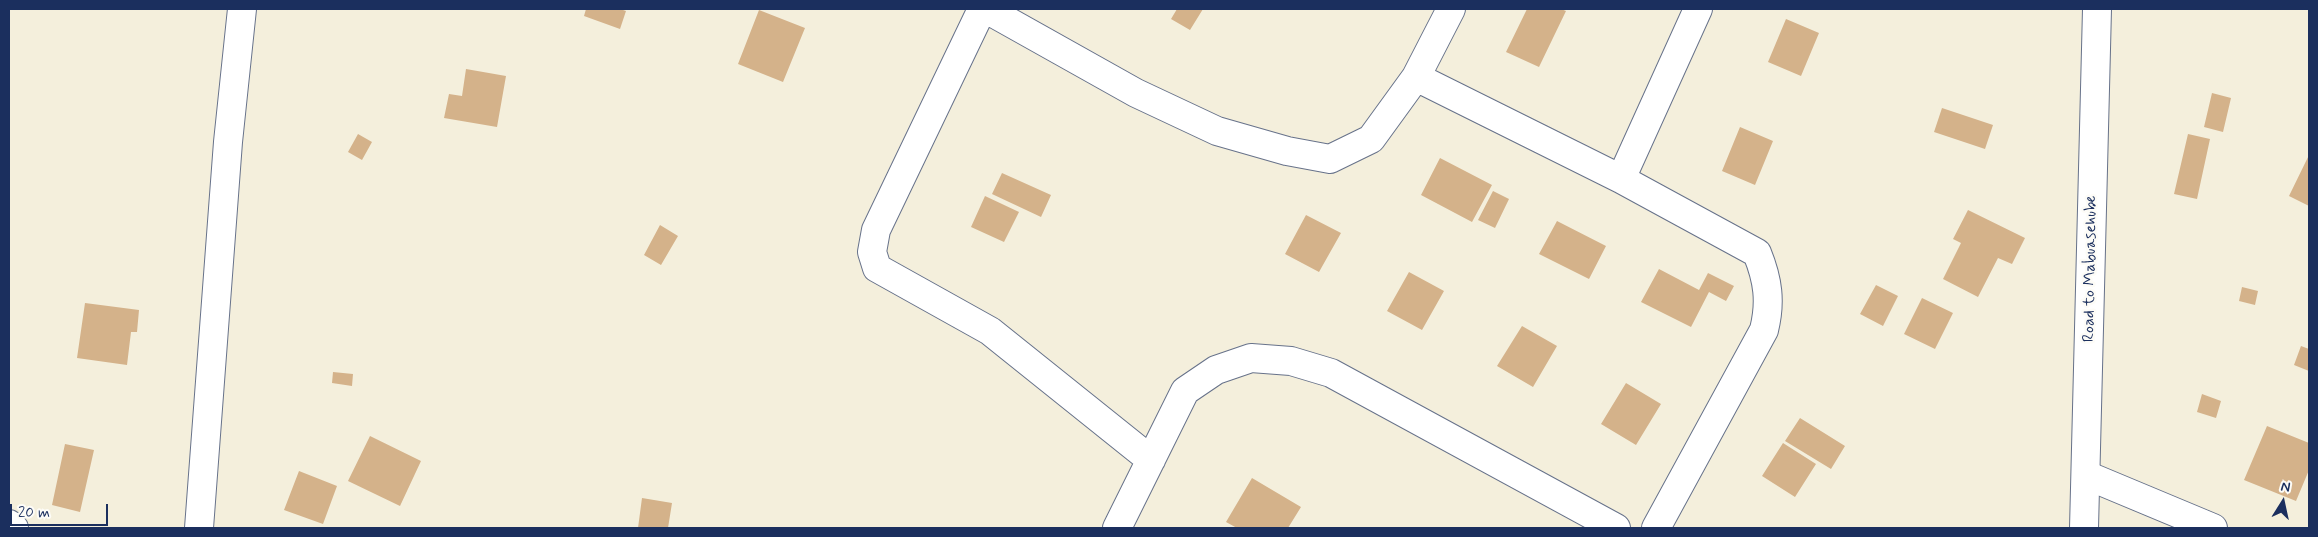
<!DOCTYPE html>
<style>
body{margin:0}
#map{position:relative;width:2318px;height:537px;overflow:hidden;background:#f4efdc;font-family:Mynerve,sans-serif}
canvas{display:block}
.frame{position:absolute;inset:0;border:10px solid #1b2f5e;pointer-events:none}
.north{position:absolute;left:2258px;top:477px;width:50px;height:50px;-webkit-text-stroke:4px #fdfcf7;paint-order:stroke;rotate:10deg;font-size:14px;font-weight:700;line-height:20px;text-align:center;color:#1b2f5e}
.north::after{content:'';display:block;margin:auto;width:18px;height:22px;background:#1b2f5e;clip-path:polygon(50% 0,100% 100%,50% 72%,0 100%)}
.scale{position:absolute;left:10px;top:504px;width:98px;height:22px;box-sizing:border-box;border:2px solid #1b2f5e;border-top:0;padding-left:6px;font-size:15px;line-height:18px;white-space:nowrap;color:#1b2f5e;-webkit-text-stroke:4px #fdfcf7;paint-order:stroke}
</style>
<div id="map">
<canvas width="2318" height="537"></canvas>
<div class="frame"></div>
<div class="north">N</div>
<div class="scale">20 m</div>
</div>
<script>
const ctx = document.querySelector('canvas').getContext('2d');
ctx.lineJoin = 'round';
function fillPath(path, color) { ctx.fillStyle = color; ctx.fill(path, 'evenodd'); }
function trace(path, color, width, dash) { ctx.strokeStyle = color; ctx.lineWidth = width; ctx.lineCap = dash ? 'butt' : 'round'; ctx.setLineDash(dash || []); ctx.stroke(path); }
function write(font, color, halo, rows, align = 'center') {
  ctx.font = font + ' Mynerve,sans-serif'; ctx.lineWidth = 5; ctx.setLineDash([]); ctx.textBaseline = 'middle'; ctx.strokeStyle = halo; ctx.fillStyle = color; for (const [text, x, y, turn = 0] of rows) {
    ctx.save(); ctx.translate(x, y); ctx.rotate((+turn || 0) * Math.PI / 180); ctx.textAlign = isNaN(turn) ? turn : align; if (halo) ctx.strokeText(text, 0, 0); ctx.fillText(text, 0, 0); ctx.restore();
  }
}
const building = new Path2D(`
 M586,9H620L626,11L620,29L584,16Z
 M1177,9H1203L1190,30L1171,19Z
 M1527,9H1561L1566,11L1539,67L1506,52Z
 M759,10L805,28L783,82L738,64Z
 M1786,19L1819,33L1801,76L1768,62Z
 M466,69L506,76L497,127L444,118L449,94L462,96Z
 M2212,93L2231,98L2223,132L2204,127Z
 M1942,108L1993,125L1985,149L1934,132Z
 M1740,127L1773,141L1755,185L1722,171Z
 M358,134L372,142L362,160L348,152Z
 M2188,134L2210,139L2197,199L2174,194Z
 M2309,155V206L2289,196Z
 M1440,158L1492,185L1472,222L1421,195Z
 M1002,173L1051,195L1041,217L992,194Z
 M1493,191L1509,199L1495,228L1478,220Z
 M985,196L1019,212L1004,242L971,227Z
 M1968,210L2025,238L2012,264L1998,258L1978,297L1943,279L1961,243L1953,239Z
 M1306,215L1341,233L1319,272L1285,254Z
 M1557,221L1606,246L1589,279L1539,254Z
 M660,225L678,236L661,265L644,255Z
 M1659,269L1699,290L1708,273L1734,286L1726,301L1709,292L1691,327L1641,302Z
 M1409,272L1444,291L1422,330L1387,311Z
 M1876,285L1898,296L1883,326L1860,314Z
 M2242,287L2258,291L2255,305L2239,301Z
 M1922,298L1953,313L1935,349L1904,334Z
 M85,303L139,310L137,332H131L127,365L77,358Z
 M1522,326L1557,346L1533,387L1497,366Z
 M2301,346L2309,349V371L2294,365Z
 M333,372L353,374L352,386L332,383Z
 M1626,383L1661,404L1636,445L1601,424Z
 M2202,394L2221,401L2216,418L2197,412Z
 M1800,418L1845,446L1831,469L1785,441Z
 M2267,426L2309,443V470L2296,501L2244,480Z
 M370,436L421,461L400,506L348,481Z
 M1783,443L1816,464L1795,497L1762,476Z
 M65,444L94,450L80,512L52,505Z
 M299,471L337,486L323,524L284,510Z
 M1252,478L1301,507L1288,528H1237L1226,522Z
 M642,498L672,503L668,528H638Z`);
const street = new Path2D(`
 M982,9L876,230L872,252L877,268L990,331L1151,460
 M986,9L1136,93L1217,131L1287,151L1330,159L1371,139L1416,77L1451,9
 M1416,77L1621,179L1757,253C1768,280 1771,302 1764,330L1656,528
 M1621,179L1698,9
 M2086,475L2213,528
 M9,524L14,528
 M199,528L228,142L242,9
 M1117,528L1185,391L1216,370L1251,358L1291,361L1331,373L1616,528`);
const secondary = new Path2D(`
 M2084,528L2097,9`);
const streetNames = [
 ["Road to Mabuasehube",2091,269,-89]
];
fillPath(building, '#d4b28a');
trace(street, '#67728a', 30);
trace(secondary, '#67728a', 30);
trace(street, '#fff', 28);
trace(secondary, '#fff', 28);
write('16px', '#1b2f5e', '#fdfcf7', streetNames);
</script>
